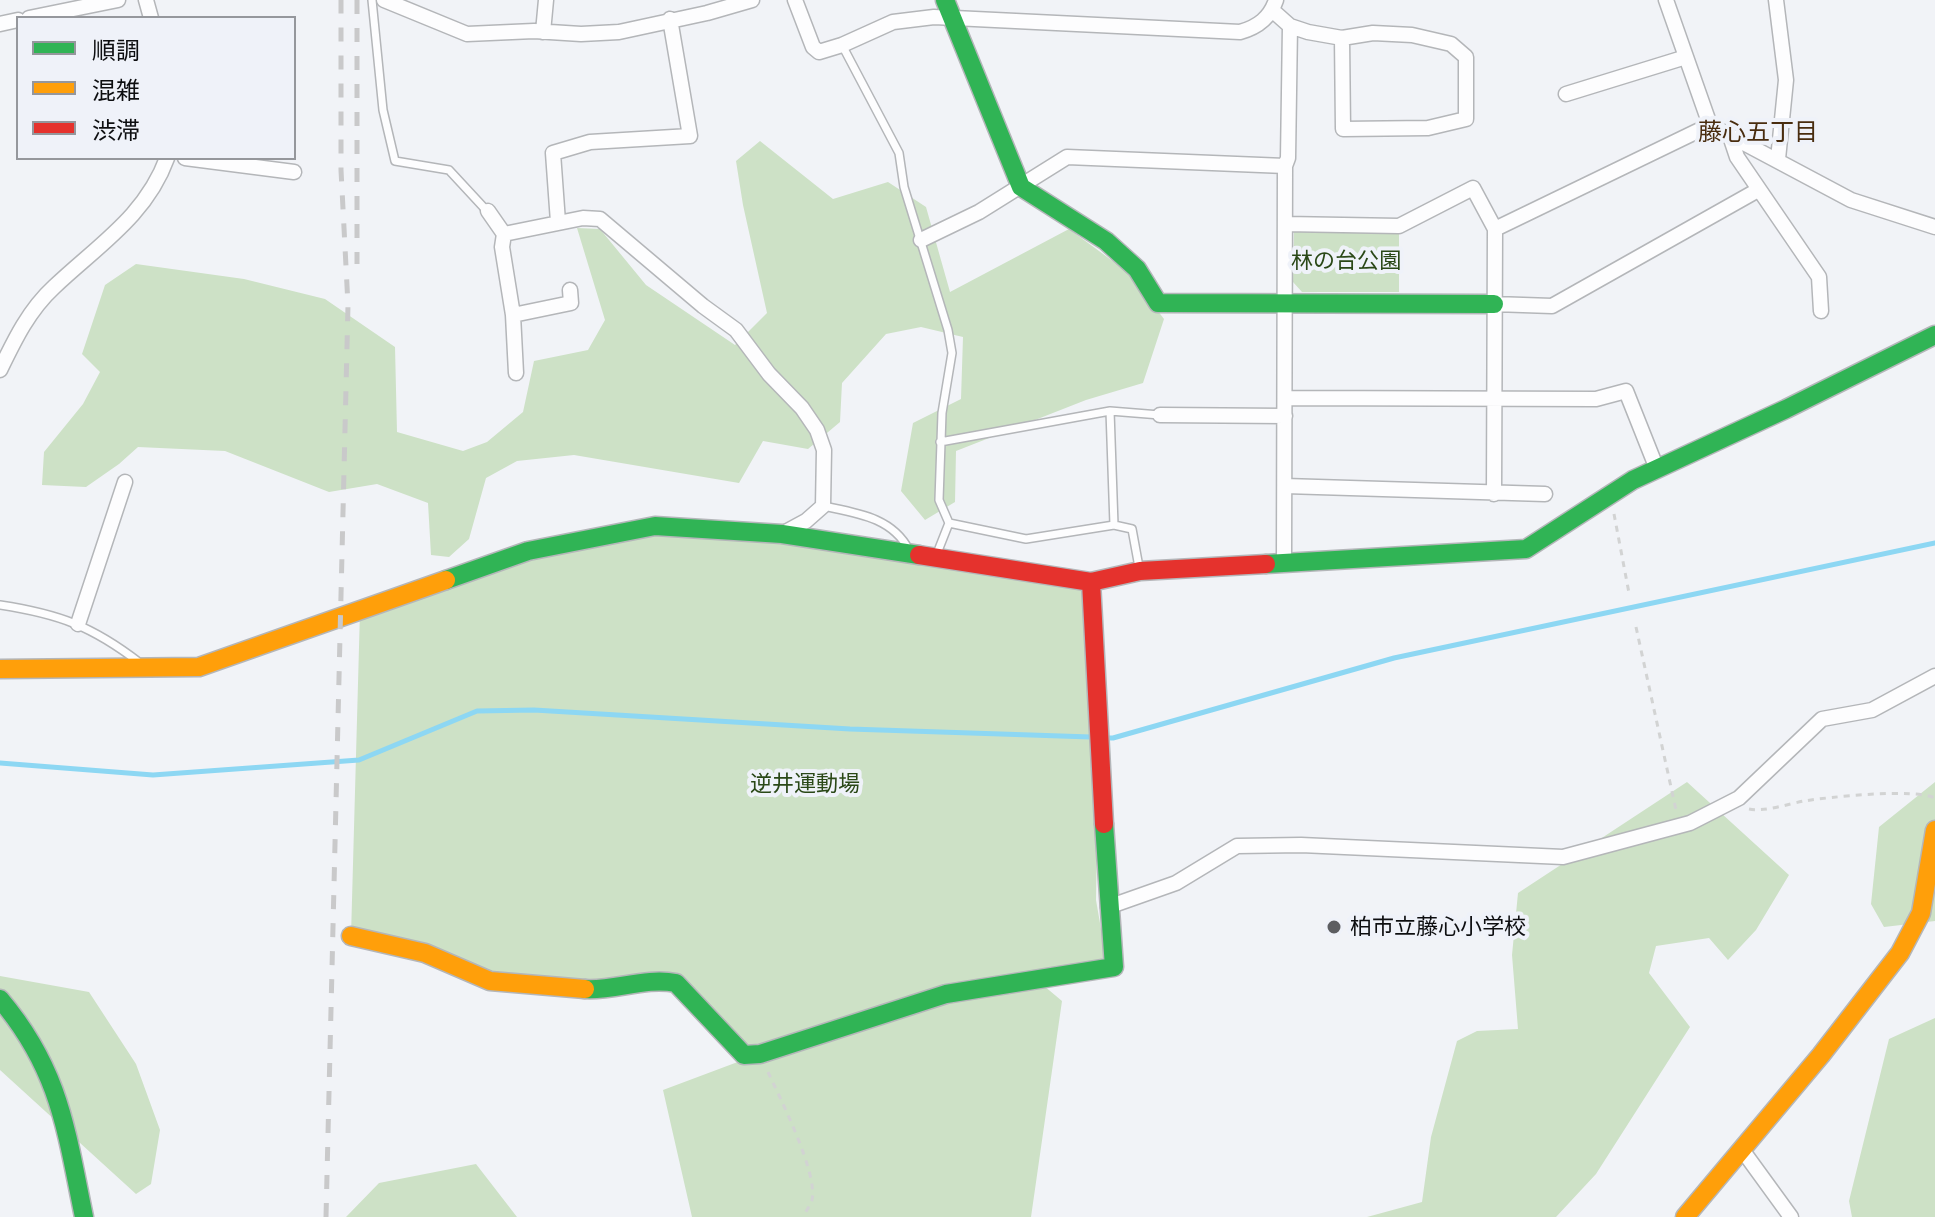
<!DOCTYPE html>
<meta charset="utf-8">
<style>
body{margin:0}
#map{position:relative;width:1935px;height:1217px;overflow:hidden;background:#f1f3f7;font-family:Lato,"Noto Sans JP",sans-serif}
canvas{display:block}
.legend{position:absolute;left:16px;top:16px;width:280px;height:144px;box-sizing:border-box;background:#eff2f9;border:2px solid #95979c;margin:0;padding:10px 14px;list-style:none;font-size:24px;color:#0d0e10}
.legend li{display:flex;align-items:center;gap:16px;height:40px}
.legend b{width:40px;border:2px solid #95979c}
</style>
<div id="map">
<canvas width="1935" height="1217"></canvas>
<ul class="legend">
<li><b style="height:10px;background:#30b455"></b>順調</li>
<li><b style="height:10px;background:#ff9f0a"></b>混雑</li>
<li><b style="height:10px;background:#e5322d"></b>渋滞</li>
</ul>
</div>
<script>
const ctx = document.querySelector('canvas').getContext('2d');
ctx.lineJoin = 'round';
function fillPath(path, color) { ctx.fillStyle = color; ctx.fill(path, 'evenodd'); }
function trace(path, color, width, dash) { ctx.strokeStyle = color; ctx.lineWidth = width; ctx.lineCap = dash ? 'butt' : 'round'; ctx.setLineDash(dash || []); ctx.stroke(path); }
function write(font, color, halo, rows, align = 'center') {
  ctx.font = font + ' Lato,"Noto Sans JP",sans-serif'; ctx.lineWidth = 8; ctx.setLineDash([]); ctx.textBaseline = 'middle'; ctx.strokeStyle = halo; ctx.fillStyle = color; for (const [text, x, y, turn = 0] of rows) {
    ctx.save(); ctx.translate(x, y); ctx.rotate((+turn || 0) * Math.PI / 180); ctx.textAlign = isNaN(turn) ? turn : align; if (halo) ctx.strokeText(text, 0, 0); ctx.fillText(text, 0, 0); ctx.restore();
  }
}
const green = new Path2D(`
 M760,141L833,199L888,182L926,207L950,292L1069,229L1129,273L1164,319L1143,383L1086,400L956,451L955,502L925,520L901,491L913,423L961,399L963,337L921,327L886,334L842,383L840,422L808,449L763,441L739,483L574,455L517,461L486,478L469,539L449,557L431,555L428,503L377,484L329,492L225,451L138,447L119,464L86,487L42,485L44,452L83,404L100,372L82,354L105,285L136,264L244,279L325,299L395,347L397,432L463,451L487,442L523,412L534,361L588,350L605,320L577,228L600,229L646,285L735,345L767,313L743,205L736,161Z
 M1399,230V292H1302L1293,282L1294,232Z
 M655,526L1091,582L1099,718L1096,900L1106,958L1031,975L1062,1001L1031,1217H692L663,1090L759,1054L661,980L490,981L351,936L360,611L528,551Z
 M1687,782L1789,875L1756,930L1728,960L1709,938L1656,946L1649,973L1690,1027L1596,1174L1556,1217H1367L1422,1202L1431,1137L1457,1041L1477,1031L1518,1029L1512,955L1518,893Z
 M1935,782V921L1884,927L1871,904L1879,827Z
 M0,976L89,992L136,1064L160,1130L151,1184L136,1194L0,1070Z
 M1935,1018V1217H1852L1849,1201L1889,1039Z
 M476,1164L517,1217H346L379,1183Z`);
const stream = new Path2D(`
 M1105,738H1113L1394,658L1935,543
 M0,763L153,775L359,760L477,711L534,710L850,729L1091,737`);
const path = new Path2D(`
 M1614,514L1629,593
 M1636,627L1676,810
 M1749,809C1765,812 1788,804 1804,801C1829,797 1914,788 1935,798
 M768,1072C780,1098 818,1173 812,1200C811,1205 805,1212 803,1217`);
const lane = new Path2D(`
 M372,0L383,110L395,161L449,170L487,211
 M842,45L899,153L904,187L948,330L952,353L942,413L939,500L949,523L936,556
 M1110,411L1114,525
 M940,442L1110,411L1160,415
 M823,506C856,513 892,517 909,550
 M949,523L1026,539L1114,525L1132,529L1139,567
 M0,605C59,614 92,626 140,663`);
const street = new Path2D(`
 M146,0L151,18
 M384,0L467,34L534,31L581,34L619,32L707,13L752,0
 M795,0L813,47L819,52L842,45L893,22L934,17L1240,32C1258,27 1270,18 1276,0
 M1666,0L1710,125L1851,200L1935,227
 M1776,0L1786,80L1778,159
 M1272,10L1290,26L1308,32L1342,38L1373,33L1412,35L1451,44L1466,57V119L1428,128L1343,129L1342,38
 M29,18L118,0
 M0,24L18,20
 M543,32L546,0
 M1566,94L1686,57
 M1729,133L1737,157L1819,277L1821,311
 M185,158L294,172
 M1285,166L1288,158L1290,26
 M488,211L504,234
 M558,222L553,153L590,142L690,136L670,19
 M1286,224L1399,226L1473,188L1495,229L1494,494
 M1495,229L1710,125
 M921,240L979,212L1067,157L1285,166L1284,561
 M570,290L571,303L513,315L502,247L504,234L583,218L600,219L703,306L736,330L769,374L802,408L817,430L824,450L823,506L806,521L782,534
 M1494,304L1552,306L1758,190
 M513,315L516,373
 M0,370C15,339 29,310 54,287C97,246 146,216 167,158
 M1286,398L1596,399L1626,391L1657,469
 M1160,415L1285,416
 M1285,486L1545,494
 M78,624L125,482
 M1108,907L1176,883L1237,846L1301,845L1563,857L1690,823L1739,798L1822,719L1872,710L1935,676
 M1743,1151L1791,1217`);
const fast = new Path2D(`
 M945,0L1021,187L1106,241L1137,269L1158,303L1494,304
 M1266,564L1526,549L1633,480L1786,409L1935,335
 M446,580L528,551L655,526L782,534L919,555
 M585,989C615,991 645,977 676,983L744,1055L760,1054L946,994L1114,967L1104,824
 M0,999C60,1070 66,1130 84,1217`);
const slow = new Path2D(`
 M0,669L199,667L446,580
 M351,936L425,953L490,981L585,989
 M1685,1217L1821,1055L1900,953L1921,913L1935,830`);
const jam = new Path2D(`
 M919,555L1091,582L1140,571L1266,564
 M1091,582L1104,824`);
const rail = new Path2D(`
 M357,0V264
 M326,1217L348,305L341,170V0`);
const markers = [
 [1334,927,8,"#5d5e61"]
];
const parkNames = [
 ["林の台公園",1346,261],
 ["逆井運動場",805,784]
];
const poiNames = [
 ["柏市立藤心小学校",1350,927]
];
const neighbourhoodNames = [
 ["藤心五丁目",1758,132]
];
fillPath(green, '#cde1c6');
trace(stream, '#8dd7f3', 5);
trace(lane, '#b4b6b9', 10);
trace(street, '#b4b6b9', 17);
trace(fast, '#b4b6b9', 21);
trace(slow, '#b4b6b9', 21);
trace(jam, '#b4b6b9', 21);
trace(path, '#d2d3d3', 3, [6, 6]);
trace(lane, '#fdfdfe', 7);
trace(street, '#fdfdfe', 14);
trace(fast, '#30b455', 18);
trace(slow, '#ff9f0a', 18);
trace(jam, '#e5322d', 18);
trace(rail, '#c9c9ca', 5, [14, 14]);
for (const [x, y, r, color] of markers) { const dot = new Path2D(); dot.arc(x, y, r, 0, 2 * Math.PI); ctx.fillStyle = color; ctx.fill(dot); trace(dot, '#eff2f9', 3); }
write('22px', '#2a4817', '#eff2f9', parkNames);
write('22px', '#0d0e10', '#eff2f9', poiNames, 'left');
write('24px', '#492d0f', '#eff2f9', neighbourhoodNames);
</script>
